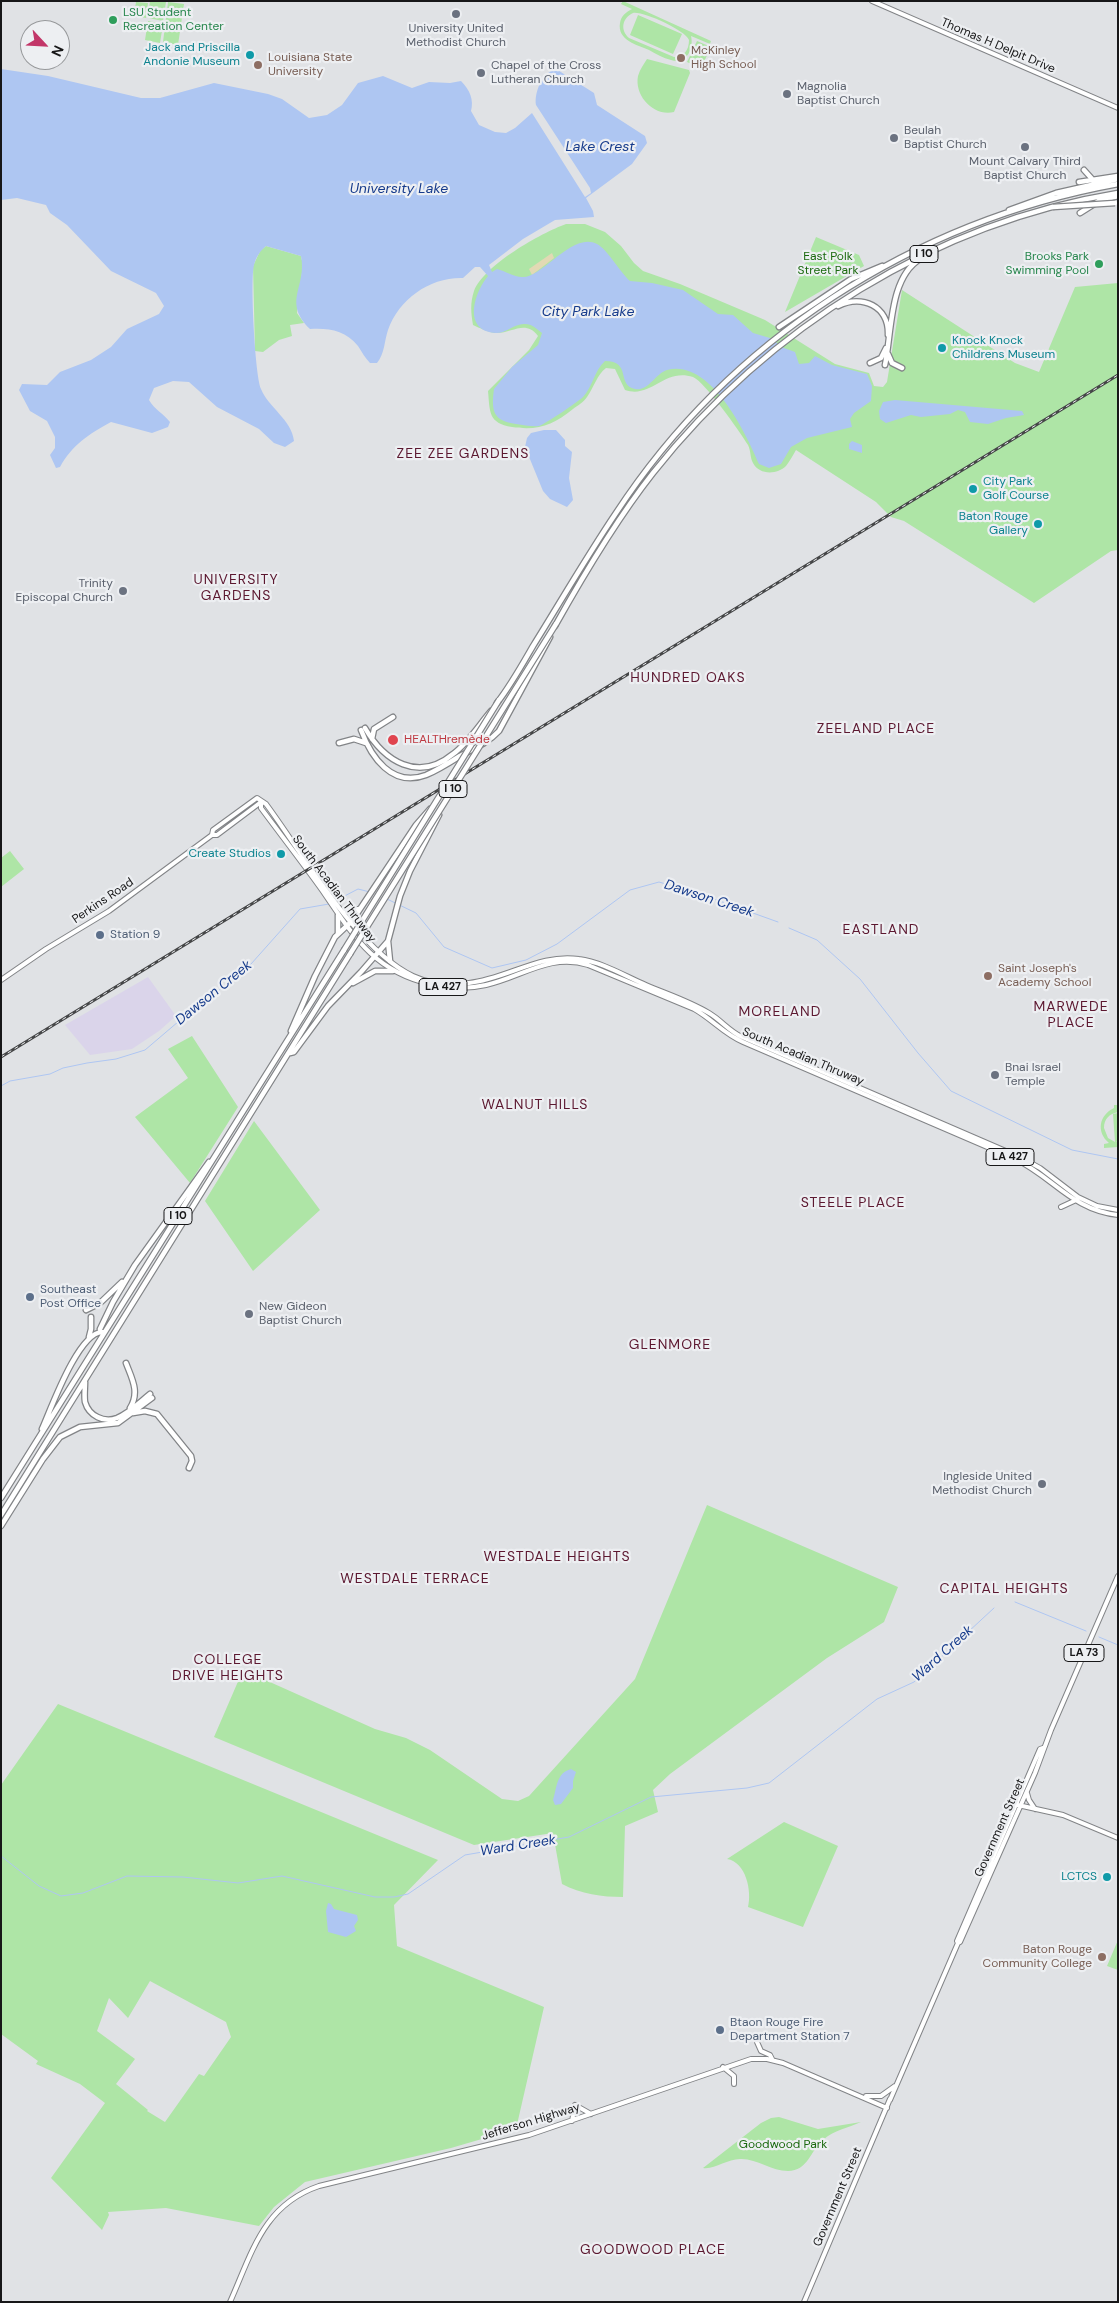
<!DOCTYPE html>
<meta charset="utf-8">
<style>
body{margin:0}
#map{position:relative;width:1119px;height:2303px;overflow:hidden;background:#e0e2e5;font-family:"DM Sans",sans-serif}
canvas{display:block}
.frame{position:absolute;inset:0;border:2px solid #171718;pointer-events:none}
.north{position:absolute;left:20px;top:20px;width:50px;height:50px;box-sizing:border-box;background:#edeff2;border:1px solid #97999b;border-radius:50%;rotate:115deg;font-size:14px;font-weight:700;line-height:20px;text-align:center;color:#171718}
.north::after{content:'';display:block;margin:auto;width:18px;height:22px;background:#c23668;clip-path:polygon(50% 0,100% 100%,50% 72%,0 100%)}
</style>
<div id="map">
<canvas width="1119" height="2303"></canvas>
<div class="frame"></div>
<div class="north">N</div>
</div>
<script>
const ctx = document.querySelector('canvas').getContext('2d');
ctx.lineJoin = 'round';
function fillPath(path, color) { ctx.fillStyle = color; ctx.fill(path, 'evenodd'); }
function trace(path, color, width, dash) { ctx.strokeStyle = color; ctx.lineWidth = width; ctx.lineCap = dash ? 'butt' : 'round'; ctx.setLineDash(dash || []); ctx.stroke(path); }
function write(font, color, halo, rows, align = 'center') {
  ctx.font = font + ' "DM Sans",sans-serif'; ctx.lineWidth = 4.5; ctx.setLineDash([]); ctx.textBaseline = 'middle'; ctx.strokeStyle = halo; ctx.fillStyle = color; for (const [text, x, y, turn = 0] of rows) {
    ctx.save(); ctx.translate(x, y); ctx.rotate((+turn || 0) * Math.PI / 180); ctx.textAlign = isNaN(turn) ? turn : align; if (halo) ctx.strokeText(text, 0, 0); ctx.fillText(text, 0, 0); ctx.restore();
  }
}
const industrial = new Path2D(`
 M148,977L176,1016L159,1031L132,1049L90,1055L65,1025Z`);
const green = new Path2D(`
 M150,1L166,2L163,21L148,18Z
 M623,1L711,41L710,44L691,36C694,48 687,65 671,60C663,58 656,54 649,50C637,45 617,40 620,23C621,16 626,12 632,9L621,4ZM633,13C643,11 685,30 689,40C689,50 684,57 674,57L629,38C620,30 622,18 633,13Z
 M136,2L148,3L146,18L134,16Z
 M168,2L184,4L178,45L163,42Z
 M638,15L682,34L673,54L630,35Z
 M148,21L163,24L160,43L145,40Z
 M697,41L711,47L701,68L687,62Z
 M647,59L689,70L690,73L674,112C654,117 634,96 638,76C640,69 644,64 647,59Z
 M566,224H585L605,232L621,246L634,263L643,271L680,284L765,320L835,364L869,373L874,386L883,387L887,382L902,290L1015,363L1039,372L1075,287L1118,283V550L1111,551L1034,603L904,521L891,517L876,502L796,450C793,455 790,461 786,466C777,475 759,475 753,463C750,458 751,451 748,445C740,432 705,382 693,377C663,368 652,399 625,390L615,369L606,368C597,375 594,387 587,397C584,402 577,406 573,409C553,425 538,431 512,427C488,423 490,412 488,391L529,350L538,336C525,319 512,334 495,333C487,332 480,328 473,325C471,313 470,303 474,291C484,265 541,233 566,224Z
 M816,237L859,255L864,266L785,312Z
 M266,246L301,256L303,265L297,313L304,323L290,325L292,336L279,340L263,352L255,351L253,266L260,251Z
 M10,851L24,869L1,887V858Z
 M192,1036L238,1107L190,1183L135,1117L188,1078L168,1049Z
 M1114,1105H1118V1112C1109,1114 1104,1119 1104,1128L1108,1138L1115,1142L1113,1114L1118,1113V1141L1116,1142H1118V1147L1104,1148V1144L1109,1143C1096,1132 1099,1115 1114,1108Z
 M254,1121L320,1210L253,1271L205,1201Z
 M707,1505L898,1587L884,1622L827,1658L670,1774L653,1790L658,1812L625,1826L623,1897C602,1897 581,1894 562,1884L553,1833L474,1845L214,1737L243,1670L375,1729L406,1738L430,1750L502,1799L518,1801L529,1796L635,1679Z
 M58,1704L438,1860L394,1905L397,1946L544,2007L516,2129L451,2148L305,2182L274,2207L259,2226L166,2208L108,2212L109,2215L102,2230L51,2178L105,2103L80,2084L36,2064L38,2061L1,2034V1785ZM150,1981L226,2022L231,2037L204,2076L199,2074L165,2122L147,2111L148,2110L116,2084L135,2059L97,2031L109,1998L128,2018Z
 M784,1822L838,1846L803,1927L748,1907C752,1891 746,1862 727,1859Z
 M1118,1940V1970L1107,1966Z
 M779,2117L818,2129L861,2122C848,2128 834,2130 823,2140C810,2151 808,2171 788,2171C771,2171 756,2158 740,2159C727,2159 714,2170 703,2168L761,2123L771,2118Z`);
const sand = new Path2D(`
 M552,253L554,258L532,275L529,269Z`);
const water = new Path2D(`
 M1,69L48,76L141,98H160L214,83L268,94L282,99L309,118L327,115L342,105L358,83L383,76L412,88L429,82L450,83L461,81C470,90 474,100 471,111L479,125L495,132L506,133L515,128L532,113L585,197L591,193L590,188L536,105C534,93 542,72 556,69L594,93L597,105L645,136L647,143L632,164L586,198L593,211L594,217L555,220L523,239L489,265L492,272L497,269C505,271 514,277 522,277C542,279 572,231 597,244C608,250 620,272 630,281L652,283L683,290L718,314L733,315L753,333L770,338L784,348L795,352L799,364L809,363L815,356L832,365L867,374L872,386L871,401L854,413L850,419L852,427L807,438L791,447L781,464L769,468L759,464C746,433 710,358 667,370C656,373 648,392 635,389C616,385 632,361 605,361C594,371 593,386 583,397C578,402 545,424 539,426C532,427 524,425 516,424C493,421 491,411 494,389L512,367L538,345L542,333C537,329 532,324 525,324C515,323 507,333 496,333C462,331 474,293 488,276L480,267H475L463,278C430,277 399,299 388,330C384,342 385,353 377,363H370C365,358 362,352 358,346C345,330 329,328 310,329C282,301 307,288 301,256L266,246C260,251 256,257 254,265C250,280 255,374 261,389C268,407 292,420 294,441L285,447L274,443L259,429L217,407L189,382L173,381L154,388L149,400C155,410 163,413 170,422L168,427L152,433L111,422C89,434 72,445 60,467L56,468L50,455L55,448V437L47,421L30,411L19,390L22,384L47,385L60,372L91,360L111,347L127,329L159,314L164,306L156,293L111,271L67,225L50,213L46,205L17,198L1,200Z
 M895,400L1022,411L1024,415L1006,418L988,424L970,422L965,412L958,410L950,414L921,417L911,415L886,423L880,419L879,411L883,402Z
 M544,430H556L565,440V446L572,452L569,478L573,500L567,507L550,499L543,491L525,447L527,438L531,433Z
 M852,441L862,445V453L849,449V444Z
 M571,1769L576,1772L573,1781V1788L561,1804L555,1805L553,1800C557,1788 556,1773 571,1769Z
 M328,1903L331,1904L334,1909L357,1915L358,1920L354,1926L356,1931L346,1937L328,1932L326,1911Z`);
const stream = new Path2D(`
 M387,899L416,913L444,947L492,968L526,960L557,944L630,890L659,882L700,894L778,922
 M335,901L358,889L370,892
 M789,928L817,940L860,979L918,1053L951,1091L1072,1150L1118,1159
 M1,1086L10,1081L50,1074L63,1068L87,1063L116,1059L145,1050L192,1010L243,973L300,909L329,904
 M1015,1602L1086,1631
 M1099,1637L1118,1645
 M1,1856L39,1886L61,1896L83,1893L127,1876L183,1877L238,1883L282,1876L375,1897H394L408,1894L465,1855L569,1837L651,1797L747,1788L769,1783L877,1699L914,1682L994,1608`);
const major = new Path2D(`
 M872,1L1118,108
 M261,802V808C281,835 302,862 322,890C353,935 373,971 430,984C448,989 468,989 486,985C522,977 550,953 588,965L694,1009C712,1019 724,1034 743,1042L1015,1159C1053,1177 1072,1210 1118,1215
 M212,835L213,830L257,798L266,804C304,855 356,949 413,976C430,984 450,985 469,983C507,979 540,953 579,959C602,962 625,976 646,985C667,994 689,1001 709,1013C721,1020 729,1031 742,1037L1022,1158L1040,1168L1078,1197L1097,1206L1118,1210
 M1,980L46,949L109,911L212,835H217L261,802
 M1061,1207L1074,1201
 M1027,1793L1029,1800L1035,1809
 M1018,1805L1063,1815L1118,1838
 M958,1943L957,1941L1040,1749L1043,1748
 M757,2042L761,2051L770,2055L772,2059
 M723,2067L734,2076V2084
 M866,2096H881L895,2086
 M890,2100L958,1943L960,1942L1035,1773L1051,1730L1118,1576
 M575,2105L591,2114
 M572,2121L575,2105
 M230,2302C252,2253 263,2205 319,2186L529,2135L751,2059H767L783,2063L887,2108
 M804,2302L890,2099`);
const highway = new Path2D(`
 M1084,170L1093,180
 M1079,182L1118,176
 M1009,210L1056,193L1118,179
 M1080,213L1099,201L1118,196
 M838,306C862,294 889,306 888,335
 M779,327L851,279L882,266
 M888,354L892,363L902,368
 M870,363L881,358L886,348
 M885,365C892,332 889,278 920,259
 M555,626C584,574 616,520 653,473C768,328 934,223 1118,193
 M497,703C511,685 522,665 533,646C561,601 587,556 616,513C730,339 914,221 1118,184
 M365,728C384,761 418,783 453,754C468,743 479,725 491,711
 M361,730C371,757 392,788 426,775C438,770 449,763 460,756C473,749 488,743 499,731L550,637
 M372,739L374,729L393,717
 M339,743L354,739L366,743
 M344,911L349,912L359,909
 M338,933V915
 M388,941L390,961
 M353,983L375,971H393
 M291,1031L315,976L335,937L352,921L416,825L430,809
 M290,1053L294,1052L328,1006L361,972L388,941L400,896L410,871L439,815
 M86,1310L100,1303L122,1282
 M100,1329L113,1302L135,1265L209,1162
 M89,1337L91,1329V1317
 M126,1363C132,1379 140,1392 130,1408
 M85,1382C85,1388 84,1396 85,1402C89,1416 104,1423 117,1418C129,1413 140,1402 150,1394
 M133,1413L145,1411L157,1414L191,1456L192,1461L189,1468
 M42,1429C51,1409 78,1333 102,1332
 M1,1498L344,950
 M1,1515L350,954
 M1,1526L43,1459L60,1437L80,1427L118,1423L152,1398`);
const rail = new Path2D(`
 M1,1057L1118,375`);
const highwayBridge = new Path2D(`
 M1053,207L1115,203
 M344,950L499,700
 M350,954L556,624`);
const markers = [
 [456,14,5,"#6b7280"],
 [113,20,5,"#2e9e5b"],
 [250,55,5,"#0f9aa8"],
 [681,58,5,"#8d6e63"],
 [258,65,5,"#8d6e63"],
 [481,73,5,"#6b7280"],
 [787,94,5,"#6b7280"],
 [894,138,5,"#6b7280"],
 [1025,147,5,"#6b7280"],
 [1099,264,5,"#2e9e5b"],
 [942,348,5,"#0f9aa8"],
 [973,489,5,"#0f9aa8"],
 [1038,524,5,"#0f9aa8"],
 [123,591,5,"#6b7280"],
 [393,740,6,"#e0444e"],
 [281,854,5,"#0f9aa8"],
 [100,935,5,"#5c6f8a"],
 [988,976,5,"#8d6e63"],
 [995,1075,5,"#6b7280"],
 [30,1297,5,"#5c6f8a"],
 [249,1314,5,"#6b7280"],
 [1042,1484,5,"#6b7280"],
 [1107,1877,5,"#0f9aa8"],
 [1102,1957,5,"#8d6e63"],
 [720,2030,5,"#5c6f8a"]
];
const shields = [
 [924,254,28],
 [453,789,28],
 [443,987,48],
 [1010,1157,48],
 [178,1216,28],
 [1084,1653,40]
];
const shieldNames = [
 ["I 10",924,254],
 ["I 10",453,789],
 ["LA 427",443,987],
 ["LA 427",1010,1157],
 ["I 10",178,1216],
 ["LA 73",1084,1653]
];
const leisureNames = [
 ["LSU Student",123,13],
 ["Recreation Center",123,27],
 ["Brooks Park",1089,257,"right"],
 ["Swimming Pool",1089,271,"right"]
];
const worshipNames = [
 ["University United",456,29,"center"],
 ["Methodist Church",456,43,"center"],
 ["Chapel of the Cross",491,66],
 ["Lutheran Church",491,80],
 ["Magnolia",797,87],
 ["Baptist Church",797,101],
 ["Beulah",904,131],
 ["Baptist Church",904,145],
 ["Mount Calvary Third",1025,162,"center"],
 ["Baptist Church",1025,176,"center"],
 ["Trinity",113,584,"right"],
 ["Episcopal Church",113,598,"right"],
 ["Bnai Israel",1005,1068],
 ["Temple",1005,1082],
 ["New Gideon",259,1307],
 ["Baptist Church",259,1321],
 ["Ingleside United",1032,1477,"right"],
 ["Methodist Church",1032,1491,"right"]
];
const streetNames = [
 ["Thomas H Delpit Drive",998,46,23],
 ["South Acadian Thruway",334,889,53],
 ["Perkins Road",103,901,-34],
 ["South Acadian Thruway",803,1057,23],
 ["Government Street",1000,1828,-66],
 ["Jefferson Highway",531,2122,-17],
 ["Government Street",838,2197,-67]
];
const cultureNames = [
 ["Jack and Priscilla",240,48],
 ["Andonie Museum",240,62],
 ["Knock Knock",952,341,"left"],
 ["Childrens Museum",952,355,"left"],
 ["City Park",983,482,"left"],
 ["Golf Course",983,496,"left"],
 ["Baton Rouge",1028,517],
 ["Gallery",1028,531],
 ["Create Studios",271,854],
 ["LCTCS",1097,1877]
];
const educationNames = [
 ["McKinley",691,51],
 ["High School",691,65],
 ["Louisiana State",268,58],
 ["University",268,72],
 ["Saint Joseph's",998,969],
 ["Academy School",998,983],
 ["Baton Rouge",1092,1950,"right"],
 ["Community College",1092,1964,"right"]
];
const parkNames = [
 ["East Polk",828,257],
 ["Street Park",828,271],
 ["Goodwood Park",783,2145]
];
const healthNames = [
 ["HEALTHremède",404,740]
];
const serviceNames = [
 ["Station 9",110,935],
 ["Southeast",40,1290],
 ["Post Office",40,1304],
 ["Btaon Rouge Fire",730,2023],
 ["Department Station 7",730,2037]
];
const waterNames = [
 ["Lake Crest",600,147],
 ["University Lake",399,189],
 ["City Park Lake",588,312],
 ["Dawson Creek",709,899,18],
 ["Dawson Creek",214,993,-39],
 ["Ward Creek",943,1654,-42],
 ["Ward Creek",518,1846,-9]
];
const neighbourhoodNames = [
 ["ZEE ZEE GARDENS",463,454],
 ["UNIVERSITY",236,580],
 ["GARDENS",236,596],
 ["HUNDRED OAKS",688,678],
 ["ZEELAND PLACE",876,729],
 ["EASTLAND",881,930],
 ["MARWEDE",1071,1007],
 ["PLACE",1071,1023],
 ["MORELAND",780,1012],
 ["WALNUT HILLS",535,1105],
 ["STEELE PLACE",853,1203],
 ["GLENMORE",670,1345],
 ["WESTDALE HEIGHTS",557,1557],
 ["WESTDALE TERRACE",415,1579],
 ["CAPITAL HEIGHTS",1004,1589],
 ["COLLEGE",228,1660],
 ["DRIVE HEIGHTS",228,1676],
 ["GOODWOOD PLACE",653,2250]
];
fillPath(industrial, '#dad4ea');
fillPath(green, '#aee5a6');
fillPath(sand, '#e2d9b4');
fillPath(water, '#aec6f2');
trace(stream, '#aec6f2', 1);
trace(major, '#828487', 6);
trace(highway, '#828487', 7);
trace(major, '#fff', 4);
trace(highway, '#fff', 4.5);
trace(rail, '#454647', 3);
trace(rail, '#edeff2', 1, [4]);
trace(highwayBridge, '#828487', 7, []);
trace(highwayBridge, '#fff', 4.5);
for (const [x, y, r, color] of markers) { const dot = new Path2D(); dot.arc(x, y, r, 0, 2 * Math.PI); ctx.fillStyle = color; ctx.fill(dot); trace(dot, '#edeff2', 2); }
for (const [x, y, w] of shields) { const box = new Path2D(); box.roundRect(x - w / 2, y - 8.5, w, 17, 4); ctx.fillStyle = '#edeff2'; ctx.fill(box); trace(box, '#171718', 1); }
write('bold 11px', '#171718', null, shieldNames);
write('12px', '#27864d', '#edeff2', leisureNames, 'left');
write('12px', '#5b616d', '#edeff2', worshipNames, 'left');
write('12px', '#171718', '#edeff2', streetNames);
write('12px', '#0d838f', '#edeff2', cultureNames, 'right');
write('12px', '#785e54', '#edeff2', educationNames, 'left');
write('12px', '#1a690e', '#edeff2', parkNames);
write('12px', '#be3a42', '#edeff2', healthNames, 'left');
write('12px', '#4e5e75', '#edeff2', serviceNames, 'left');
write('italic 14px', '#153a8b', '#edeff2', waterNames);
ctx.letterSpacing = '1px';
write('14px', '#5c1830', '#edeff2', neighbourhoodNames);
ctx.letterSpacing = '0px';
</script>
